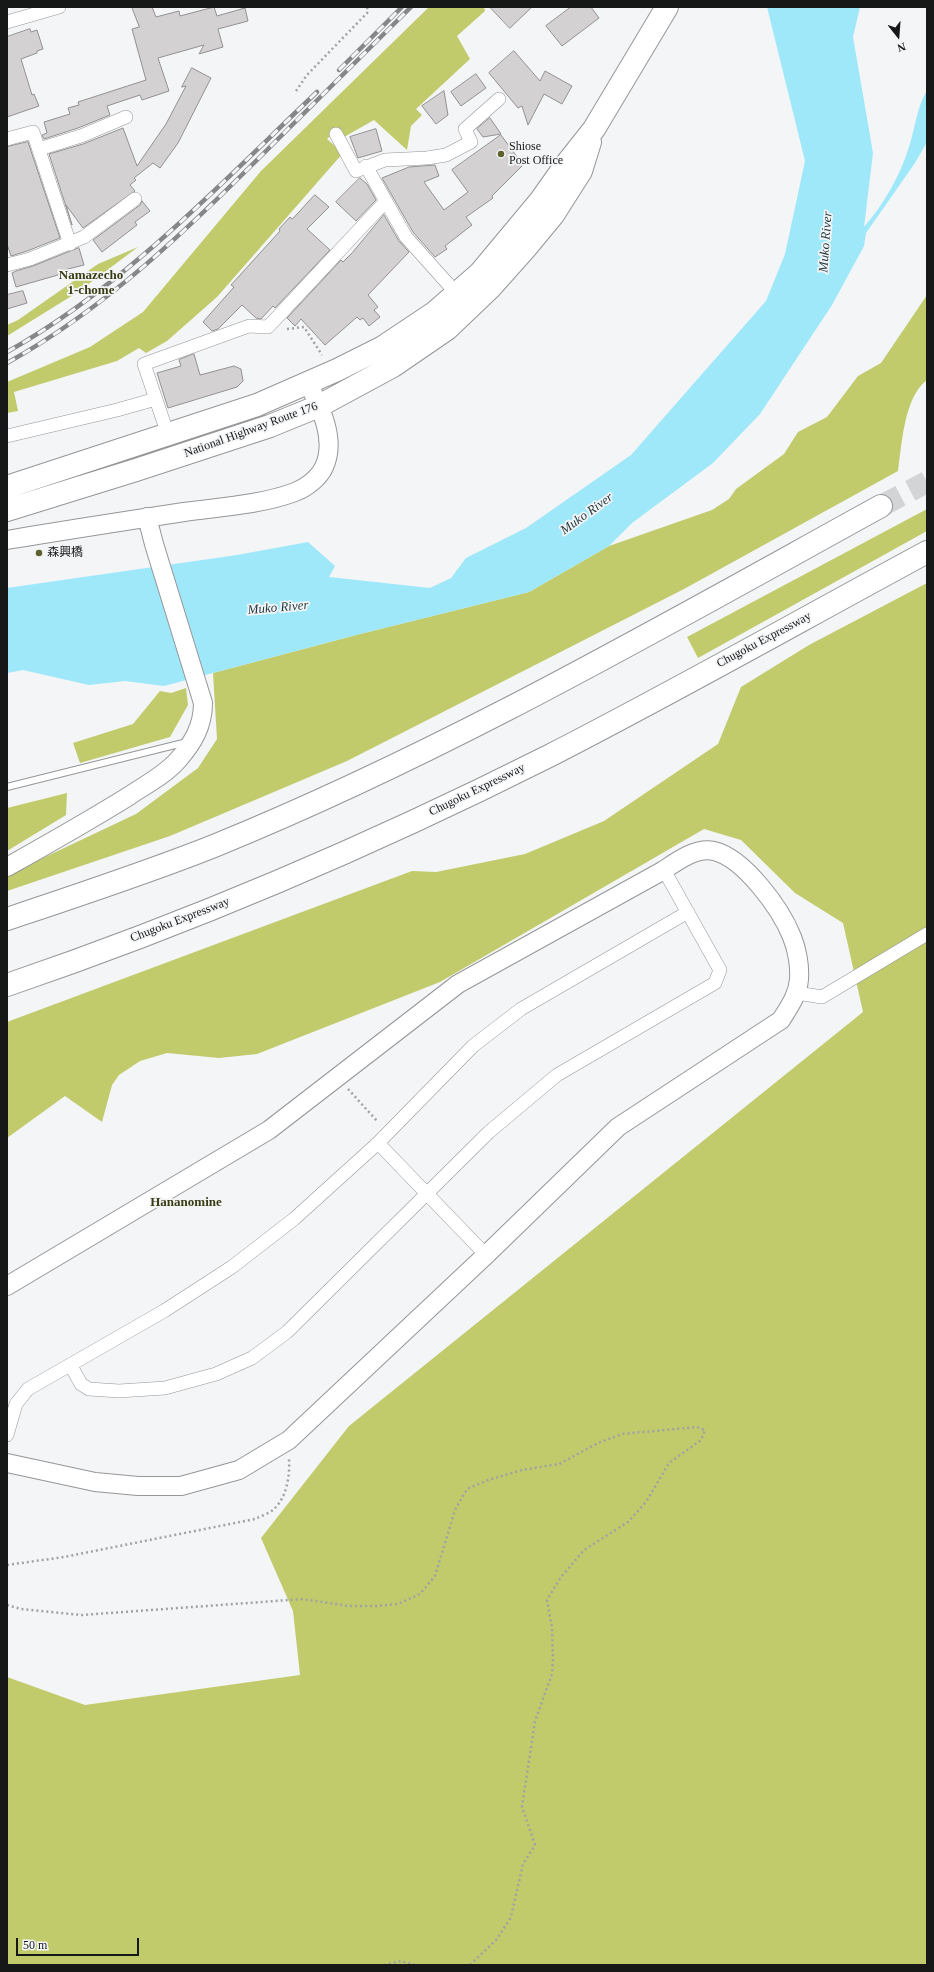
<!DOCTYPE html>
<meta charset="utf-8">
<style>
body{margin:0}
#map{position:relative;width:934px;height:1972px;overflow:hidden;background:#f3f5f7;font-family:"Times New Roman",serif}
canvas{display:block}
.frame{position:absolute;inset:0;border:8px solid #161717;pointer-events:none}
.north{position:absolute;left:878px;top:16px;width:40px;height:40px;-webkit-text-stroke:3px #f3f5f7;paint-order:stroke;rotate:163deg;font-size:11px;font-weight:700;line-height:16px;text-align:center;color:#161717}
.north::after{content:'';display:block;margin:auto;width:14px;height:18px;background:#161717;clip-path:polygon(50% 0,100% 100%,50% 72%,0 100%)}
.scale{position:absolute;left:16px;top:1938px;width:123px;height:18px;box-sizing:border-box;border:2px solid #161717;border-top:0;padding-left:5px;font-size:12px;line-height:14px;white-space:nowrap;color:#161717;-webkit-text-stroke:3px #f3f5f7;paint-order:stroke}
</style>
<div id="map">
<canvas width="934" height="1972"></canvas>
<div class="frame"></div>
<div class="north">N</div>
<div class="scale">50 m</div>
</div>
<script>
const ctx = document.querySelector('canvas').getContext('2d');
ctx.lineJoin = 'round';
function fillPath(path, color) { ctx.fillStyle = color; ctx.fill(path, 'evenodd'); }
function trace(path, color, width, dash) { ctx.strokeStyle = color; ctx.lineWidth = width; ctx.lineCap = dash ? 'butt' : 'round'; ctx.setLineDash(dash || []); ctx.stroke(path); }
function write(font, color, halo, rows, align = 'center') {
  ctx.font = font + ' "Times New Roman","Noto Sans JP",serif'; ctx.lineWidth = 3.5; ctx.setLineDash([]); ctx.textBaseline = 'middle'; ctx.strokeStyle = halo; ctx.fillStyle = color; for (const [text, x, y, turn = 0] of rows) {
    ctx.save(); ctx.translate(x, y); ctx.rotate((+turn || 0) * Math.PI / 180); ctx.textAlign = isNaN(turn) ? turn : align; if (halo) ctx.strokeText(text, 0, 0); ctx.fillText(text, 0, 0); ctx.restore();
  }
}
const green = new Path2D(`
 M429,7H484L485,11L457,36L470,59L416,109L422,115L411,126L407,150L374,120L344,137L338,129L327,139L343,153L217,297L167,341L146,353L139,348L117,361L14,392L18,411L7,413V382L90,347L143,312L261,171Z
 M138,247L78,292L7,336V325L18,320L98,264Z
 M927,295V380C904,397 902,444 898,471L684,589L347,761L170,836L7,891V875L136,814L198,768L217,739L213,673L356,635L529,592L609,546L712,510L729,499L736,489L784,454L798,432L827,417L858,376L881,363Z
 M927,509V531L698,658L687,637Z
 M927,583V1965H7V1677L85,1705L300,1675L293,1611L261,1538L349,1426L863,1012L843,923L795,893L741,840L704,829L440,982L257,1054L219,1058L167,1053L140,1061L119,1075L112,1085L102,1122L65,1096L7,1138V1022L412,871L436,872L525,854L604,821L718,744L741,687L809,645Z
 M186,688L188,705L170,737L80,763L73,743L133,724L160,691L171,693Z
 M67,793L66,815L7,851V808Z`);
const water = new Path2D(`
 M767,7H860L853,37L873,153L864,227C883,205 899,178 908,150C915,130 916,109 927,90V142L915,163L866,233L864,246L832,305L760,414L713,463L632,523L609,546L529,592L356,635L164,686L125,681L89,685L23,670L7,673V588L237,555L308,542L335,566L329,577L430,588L451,578L466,558L526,528L631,455L766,301L785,254L805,161Z`);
const building = new Path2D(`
 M132,7H152L156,17L179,11L180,16L214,7L217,16L245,8L248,21L218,29L223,47L199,54L204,45L158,58L169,91L142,100L140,95L107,106L110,115L78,128L44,139L42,135L47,133L44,122L70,114L68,108L79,105L78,102L146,80L132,29L139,27Z
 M490,7H532L510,28Z
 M571,7H591L599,18L562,46L546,26Z
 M30,29L31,32L37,30L43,49L37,51V53L21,59L32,95L34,94L39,106L7,117V37Z
 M514,51L540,81L545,71L572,86L562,104L544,94L528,125L522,106L518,108L489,73Z
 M192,68L211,78L178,143L160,168L153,163L134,178L136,180L130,185L135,191L83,228L66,205L72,225L49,154L83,144L123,128L137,166L166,124L186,86L182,87Z
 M476,74L486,88L461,106L451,92Z
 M444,91L448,115L436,124L422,106Z
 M490,118L501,134L483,137L477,129Z
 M376,129L382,151L358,158L350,137Z
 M501,135L523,165L492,196L493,198L466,217L472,225L445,246L447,249L435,257L413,232L382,178L409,167L435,165L439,176L424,182L444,210L468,192L452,170Z
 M28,142L60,238L27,251L11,256L7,244V147Z
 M360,178L367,184L376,200L356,221L336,202Z
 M315,195L329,207L307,229L330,250L275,308L273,306L261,319L256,318L242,305L218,329L212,331L203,322L234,287L231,285L280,231L279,229L290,217L292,219Z
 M142,201L150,211L135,222L137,225L102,252L93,240L140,205Z
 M384,215L399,241L409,252L368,295L378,307L374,310L380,317L369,326L363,318L360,320L357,317L325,345L301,319L295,326L287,318L341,260L343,262L352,253Z
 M79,248L84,265L64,270L65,273L16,287L12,273L16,271L33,266Z
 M23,291L27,303L7,309V295Z
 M194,354L200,375L234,366L241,369L243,381L237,387L168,408L157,373L181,366L179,360Z`);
const highwayTunnel = new Path2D(`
 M881,506L927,482`);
const path = new Path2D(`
 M296,91L307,75L368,12L367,7
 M287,329L304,327L322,355
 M348,1089L378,1122
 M7,1565L64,1557L255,1519C261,1516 270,1513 274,1509C287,1497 290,1475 289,1459
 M7,1605L21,1609L82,1615L303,1599L349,1606H376L398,1604L420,1594L435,1576L455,1510L467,1489L488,1480L522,1470L559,1464L598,1443L622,1434L697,1427L705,1430L701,1440L669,1463L646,1502L628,1522L584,1550L561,1577L547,1600L552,1628L553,1659L552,1674L535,1721L522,1807L535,1845L523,1864L511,1917L497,1939L470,1965
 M384,1965L401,1961L415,1965`);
const lane = new Path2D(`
 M7,787L187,742`);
const street = new Path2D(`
 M7,22L59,7
 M336,134L356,171L385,160L427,158L446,155L471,142L465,129L499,99
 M7,139L33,132L70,244
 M39,149L81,136L126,117
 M366,166L406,237L457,294
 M7,265L30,259L84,237L135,199
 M168,435L144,364L249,326L268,327L386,201
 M7,436L117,410L156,399
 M797,993L822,997L927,934
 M378,1143L486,1255
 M71,1366L81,1384L89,1389L119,1391L165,1388L216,1374L252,1358L287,1332L489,1132L557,1075L715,983L720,970L664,870
 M7,1435L16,1404L28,1389L164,1311L232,1267L294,1219L378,1143L473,1046L521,1009L688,912`);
const secondary = new Path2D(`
 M7,540C66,530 125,521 184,512C220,507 260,505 295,492C306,488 319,478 324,467C337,439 320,407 308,383
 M7,867C48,844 89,821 129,796C145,785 165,775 178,760C193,743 203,726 203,703L154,544L147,517
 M7,1286L269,1130L458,984L664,870C677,861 696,847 714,851C744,858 781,909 792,937C797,949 800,966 799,979C798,995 789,1007 781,1020L618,1127L486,1255L289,1440L239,1470L181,1486H138L95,1482L7,1463`);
const highway = new Path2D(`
 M7,487L257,405L337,370L383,347L434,313L480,273L540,201L567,163L594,129L667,7
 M7,510L136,470L270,426L319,406L393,366L447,329L491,287L524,250L553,215L581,171L590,142
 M7,919C76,896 146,873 214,846C445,752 663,626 881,506
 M7,985C192,922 374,844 549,756C676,691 801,620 927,552`);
const rail = new Path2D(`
 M339,70L402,7
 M7,352C125,286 220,184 317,92
 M7,363C108,307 189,228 270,147C317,100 364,54 411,7`);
const markers = [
 [501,154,4,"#5e612f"],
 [39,553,4,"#5e612f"]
];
const poiNames = [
 ["Shiose",509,147],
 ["Post Office",509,161],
 ["森興橋",47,553]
];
const streetNames = [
 ["National Highway Route 176",251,430,-20],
 ["Chugoku Expressway",764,640,-28],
 ["Chugoku Expressway",477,790,-26],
 ["Chugoku Expressway",180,920,-21]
];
const waterNames = [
 ["Muko River",826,242,-86],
 ["Muko River",587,514,-36],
 ["Muko River",278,608,-5]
];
const neighbourhoodNames = [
 ["Namazecho",91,276],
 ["1-chome",91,291],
 ["Hananomine",186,1203]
];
fillPath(green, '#c2cb6b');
fillPath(water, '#9fe8f9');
fillPath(building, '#d3d1d2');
trace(building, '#929091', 1);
trace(highwayTunnel, '#d2d4d5', 22, [22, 11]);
trace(lane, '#959698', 8);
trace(street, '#959698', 14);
trace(secondary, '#959698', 20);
trace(highway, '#959698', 24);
trace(path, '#a0a2a3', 2.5, [2, 3]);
trace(lane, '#fff', 6);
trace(street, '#fff', 13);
trace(secondary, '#fff', 18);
trace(highway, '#fff', 22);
trace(rail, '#858788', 4.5);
trace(rail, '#f3f5f7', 3, [9]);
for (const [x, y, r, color] of markers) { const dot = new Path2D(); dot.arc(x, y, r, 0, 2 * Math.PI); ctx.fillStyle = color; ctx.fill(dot); trace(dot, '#f3f5f7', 1.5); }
write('12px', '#161717', '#f3f5f7', poiNames, 'left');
write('12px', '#161717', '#f3f5f7', streetNames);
write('italic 13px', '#1d353a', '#f3f5f7', waterNames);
write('bold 13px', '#393b12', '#f3f5f7', neighbourhoodNames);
</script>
